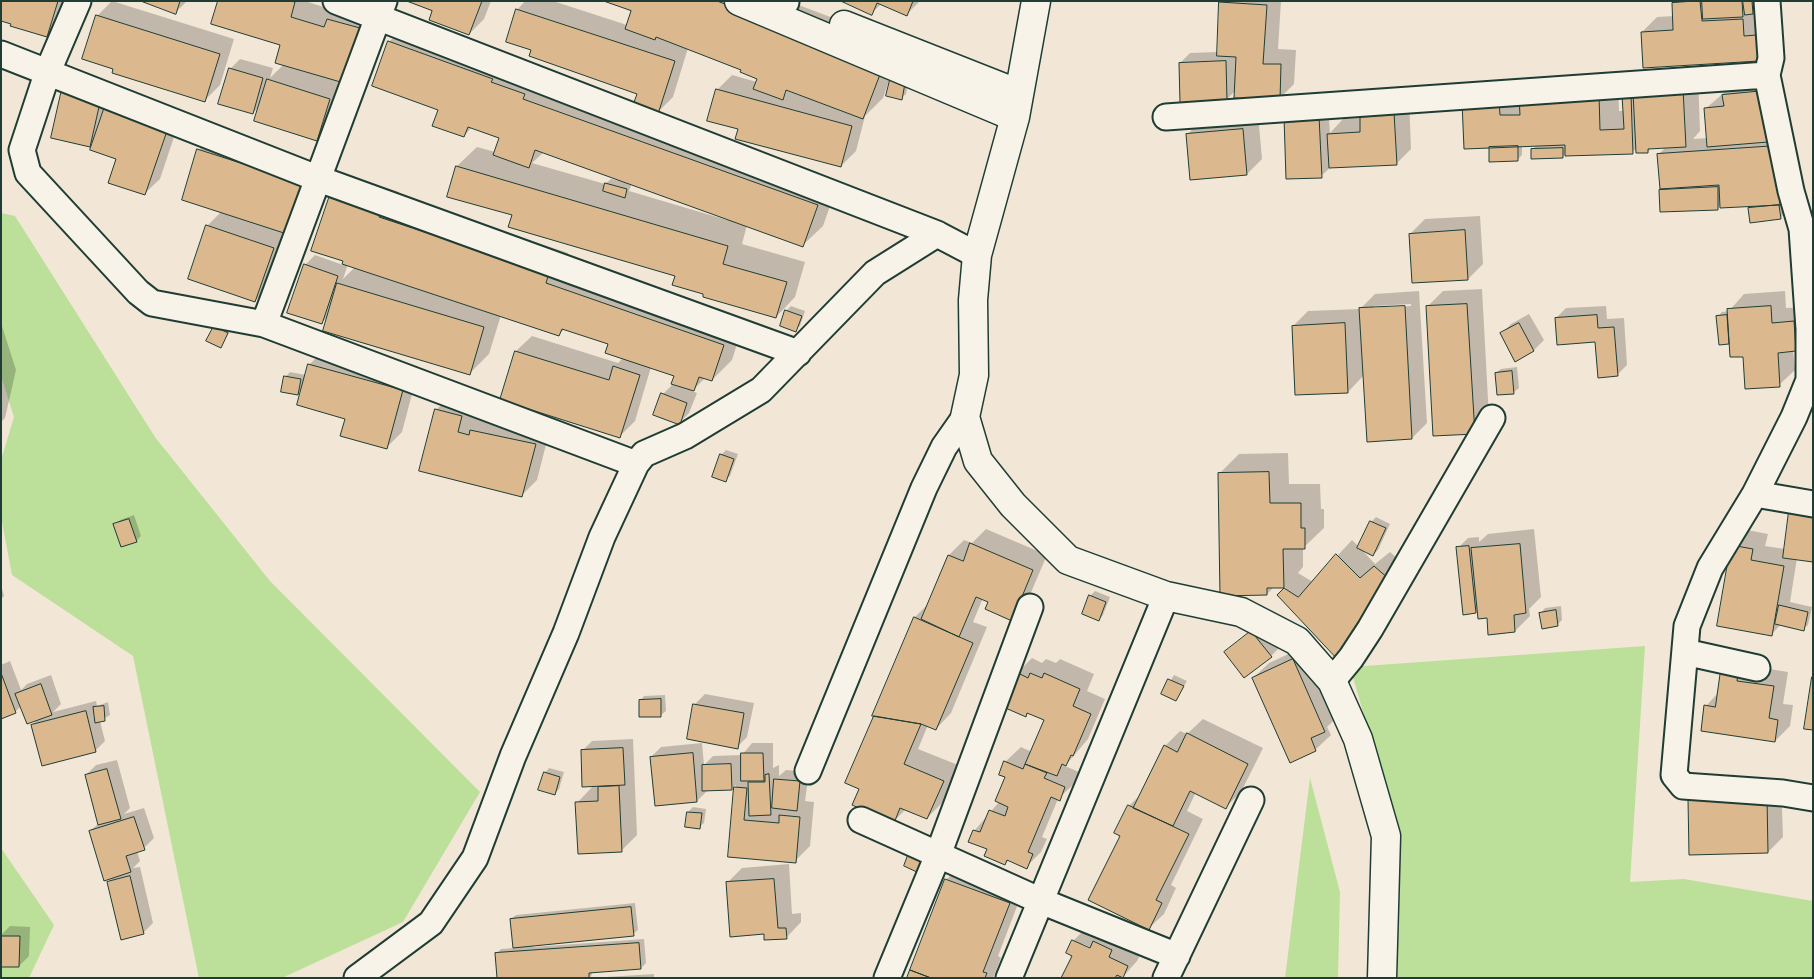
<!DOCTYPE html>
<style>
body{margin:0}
#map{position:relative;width:1814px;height:979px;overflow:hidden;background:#f2e7d6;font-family:Itim,sans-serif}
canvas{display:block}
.frame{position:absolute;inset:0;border:2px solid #1f3d34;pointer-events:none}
</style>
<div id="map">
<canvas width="1814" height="979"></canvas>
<div class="frame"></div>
</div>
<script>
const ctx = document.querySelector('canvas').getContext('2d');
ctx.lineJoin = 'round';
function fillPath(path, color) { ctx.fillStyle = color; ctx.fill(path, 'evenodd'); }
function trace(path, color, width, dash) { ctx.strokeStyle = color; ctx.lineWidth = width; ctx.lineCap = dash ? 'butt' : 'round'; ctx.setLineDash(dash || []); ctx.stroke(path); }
const green = new Path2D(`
 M1,213L15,216L155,437L270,581L480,792L403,922L282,978H199L133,656L12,575L1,517V460L14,417L1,376Z
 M1645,646L1630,882L1684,879L1813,901V978H1392L1396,826L1350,667Z
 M1310,778L1340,892L1338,978H1285Z
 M1,848L54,925L29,978H1Z`);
const shadow = new Path2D(`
 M1,1H71L67,16L47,36L13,23Z
 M112,1L234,39L220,85L205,100L115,68L97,16Z
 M144,1H187L175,13Z
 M219,1H305L336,11L374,13L331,124L316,140L261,105L253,113L230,69L240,59L273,68L270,78L284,64L282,44Z
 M410,1H491L484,19L469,34L434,10Z
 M525,1H553L627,25L633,11L608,1H788L902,44L883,98L865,116L856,151L841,166L739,128L717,90L732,75L757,82L758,78L743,69L688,48L673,97L658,112L639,93L532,49L517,10Z
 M844,1H920L907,14L882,3L872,13Z
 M1222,1H1281L1278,49L1296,50L1294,84L1279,99L1236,90L1227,99L1180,63L1190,53L1218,52Z
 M1675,1H1756L1773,45L1642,32L1657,17L1674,16L1673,4Z
 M409,22L837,186L823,226L803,245L747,225L742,244L805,262L795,297L776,317L705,293L676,275L513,215L449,196L457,166L477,147L495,152L500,138L472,127L464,136L439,110L389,42ZM544,152L621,179L620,181L611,179L605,184L532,163ZM632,183L728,218L727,220L629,191Z
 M1618,75L1619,111H1624V95L1698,75L1700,131L1693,139L1708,138L1705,109L1739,80L1778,76L1785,213L1780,218L1749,209L1753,205H1721L1718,208L1660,190L1663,187L1658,155L1666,147L1651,148L1648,152L1637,148L1632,152L1566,153L1563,156L1532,150L1537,145L1522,146V155L1517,160L1490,147L1463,102L1522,96L1540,78Z
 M896,76L909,79L906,94L901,98L891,80Z
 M110,88L106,109L120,94L181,116L160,179L144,194L118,158L94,141L90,145L53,137Z
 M1409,97L1411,149L1396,164L1331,167L1321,176L1285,118L1328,106L1330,133L1343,119L1361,118Z
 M1258,114L1262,159L1247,174L1187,135L1202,119Z
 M214,135L317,168L270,285L255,301L207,226L222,211L199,150Z
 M350,176L399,192L398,197L568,253L565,263L743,325L732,360L712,380L705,378L692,391L697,393L689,413L679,423L663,394L673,384L675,375L651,367L635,421L620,436L516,351L532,336L618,363L623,358L610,344L565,329L559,334L501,315L489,354L469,374L329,316L321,323L305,265L315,255L343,265L344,261L331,196ZM348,264L355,267L343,279Z
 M1480,216L1483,264L1468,279L1410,234L1425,219Z
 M1482,289L1489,418L1474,433L1428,306L1443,291Z
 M1419,291L1427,423L1412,438L1364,375L1348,392L1293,326L1308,311L1360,309L1375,294ZM1411,304V306L1374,309V306Z
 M1785,291L1786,308L1808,307L1810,335L1793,350L1795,370L1779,385L1731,341L1729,343L1718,316L1722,312L1729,311L1744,294Z
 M791,306L805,311L800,326L795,330L786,311Z
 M1606,306L1607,319L1624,318L1627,365L1617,375L1596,341L1556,318L1566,308Z
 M1529,314L1544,340L1534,350L1516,360L1501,334L1511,324Z
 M1,323L16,370L5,418L1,422Z
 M215,327L232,328L220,347Z
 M324,350L417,375L402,432L387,447L302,389L298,394L285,377L290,372L306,375L309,365Z
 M1517,367L1519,388L1514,392L1498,394L1496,373L1501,369Z
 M451,395L476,401L472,417L482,420L487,415L550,429L537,480L522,495L421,470L436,410Z
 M726,450L738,454L730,476L725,480L721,455Z
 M1288,453L1289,484H1320L1321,509H1324V528L1303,548V567L1298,573L1313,582L1352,540L1359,547L1371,522L1376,517L1390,524L1378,550L1373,555L1361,549L1375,564L1390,552L1404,564L1376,616L1278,595L1286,587H1274L1267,594L1219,474L1239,454Z
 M134,515L141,536L136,541L115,525L120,520Z
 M986,529L1047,555L1026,604L990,601L983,598L973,622L987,627L951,713L936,729L928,725L918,749L958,765L942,803L927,818L906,809L894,821L861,788L847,782L915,617L929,603L949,555L964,540L972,543Z
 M1534,529L1541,597L1529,609L1530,616L1515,631L1488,617L1479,609L1476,612L1458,548L1468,538L1479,537V542L1488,534Z
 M1747,530L1768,534L1765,546L1785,549L1797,558L1790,602L1812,607L1808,625L1803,629L1781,624L1772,634L1732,545Z
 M1,585L4,596L1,599Z
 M1095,591L1110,597L1103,615L1099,620L1090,596Z
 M1561,606L1562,620L1557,625L1541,613L1545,608Z
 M1262,622L1281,646L1271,656L1226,652Z
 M1308,645L1339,715L1327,727L1331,735L1315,750L1253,678L1269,663Z
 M1032,658L1042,663L1046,659L1056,663L1060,659L1094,674L1087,691L1105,699L1088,739L1065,766L1079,772L1074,784L1058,799L1042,837L1047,839L1041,852L1026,867L1009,860L1005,864L988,849L970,841L975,830L999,802L1007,777L1005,762L1021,747L1032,752L1046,720L1029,712L1026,715L1017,673Z
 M10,661L21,690L27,684L51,675L61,704L53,712L96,701L97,706L108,702L110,715L100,721L105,741L95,751L32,725L39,718L21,706L15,712L1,717V665Z
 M1751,666L1788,672L1783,704L1793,705L1790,726L1775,741L1706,706L1718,693L1722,670Z
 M1174,675L1187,681L1176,700L1163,693Z
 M705,694L754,703L747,737L737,747L688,738L695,704Z
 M665,695L666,711L661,715L640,701L644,696Z
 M1203,719L1263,748L1241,792L1226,807L1196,792L1187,811L1203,819L1171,885L1176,888L1164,914L1148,929L1122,835L1129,806L1143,792L1165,746L1180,731L1187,734Z
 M633,739L637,835L622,850L577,803L594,785L582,751L592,741Z
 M702,743L704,765L713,756L742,755L752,743H773V768L779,765V776L786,770L809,772L805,801L814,802L810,846L795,861L729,856L736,785L732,788L707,791L697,801L651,757L661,747Z
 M117,760L130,808L124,814L144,808L154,838L144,848L137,851L140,861L133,868L140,867L153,923L143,933L108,882L114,876L90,831L99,823L86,775L96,765Z
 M549,768L564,772L559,789L554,794L545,773Z
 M1781,783L1783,837L1768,852L1690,854Z
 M693,807L706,809L704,823L699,827L688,812Z
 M789,864L792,914L801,913V922L786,938L765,933L727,883L742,868Z
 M961,865L1024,888L998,956L1001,958L993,978H908L946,880Z
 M635,903L638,930L633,934L533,944V947L644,939L646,963L641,968L593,972L590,978L654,974V978H551L496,954L501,949L514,948L511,919L516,915Z
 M10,926L30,927L29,956L19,966L1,965V935Z
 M1088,926L1142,951L1137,961L1122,978H1063L1073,955V941ZM1083,944L1096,950L1083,947Z`);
const building = new Path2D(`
 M1,1H58L47,37L10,26L11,24L1,21Z
 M141,1H180L176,14Z
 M218,1H291L295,2L291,17L324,27L327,19L360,28L344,83L275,63L280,45L211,24Z
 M407,1H482L469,35L429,20L432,11Z
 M604,1H717L884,64L863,119L786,90L783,100L753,89L757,79L740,72L741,70L656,37L655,40L625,29L631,11Z
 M841,1H913L907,16L877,3L872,15Z
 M1700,1L1702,21L1743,19L1744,36L1757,35L1759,61L1643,68L1641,32L1673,30L1672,3Z
 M1702,1H1742L1743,17L1703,19Z
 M1743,1H1752L1753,14L1745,15Z
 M1219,2L1267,5L1263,64H1281L1280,100L1234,98L1236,57L1217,56Z
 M516,9L675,61L658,114L633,105L637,94L529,56L531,50L506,42Z
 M96,15L220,54L205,102L112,73L113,69L82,59Z
 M388,41L493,79L491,82L525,94L523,99L818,205L803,247L535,150L529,168L493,155L499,138L468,127L464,137L432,126L438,110L372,86Z
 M1226,61L1227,101L1180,103L1179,63Z
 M229,68L263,78L253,114L218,104Z
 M267,79L330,99L317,141L254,121Z
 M890,80L905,83L902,100L886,96Z
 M62,89L101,98L90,147L51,138Z
 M716,89L852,126L841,167L735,139L738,129L707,121Z
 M1683,89L1686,147L1648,149V153H1636L1633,92Z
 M1764,91L1768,142L1707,147L1704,108L1724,106L1722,95Z
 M1599,94L1600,130L1624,129L1622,95H1631L1633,154L1565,156V145L1464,149L1462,102L1499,100L1500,115H1520L1519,97Z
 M104,109L167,131L145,195L108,183L116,159L90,150Z
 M1394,112L1397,165L1329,168L1327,134L1360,132V113Z
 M1319,116L1322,178L1286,179L1284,117Z
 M1243,129L1247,175L1190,180L1186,134Z
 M1518,146V161L1489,162V147Z
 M1776,146L1780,205L1720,208L1719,185L1660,189L1657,154Z
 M1563,148V158L1531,159V149Z
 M197,149L303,183L287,234L182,200Z
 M456,166L728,246L723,264L787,282L776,318L703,297V294L672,285L675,276L508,227L512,215L447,197Z
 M605,183L627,189L625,198L603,191Z
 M1718,187V210L1660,212L1659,190Z
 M330,195L380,212L379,217L549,273L546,283L724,345L712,381L699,377L694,391L671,384L674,376L605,353L608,344L562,329L559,336L342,264L343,261L311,251Z
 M1779,205L1781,219L1750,223L1748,208Z
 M206,225L274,248L255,302L188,279Z
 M1465,230L1468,280L1412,283L1409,234Z
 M304,264L338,276L322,324L287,313Z
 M337,283L484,327L470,375L323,331Z
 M1467,304L1475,434L1433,436L1426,306Z
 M1405,306L1412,439L1367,442L1359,308Z
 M1771,306L1772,323L1794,321L1796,351L1778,353L1780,387L1745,389L1743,357H1730L1727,309Z
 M785,310L802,316L796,332L780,326Z
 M1597,315L1598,328L1614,327L1618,376L1598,378L1595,342L1557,345L1555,318Z
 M1727,315L1729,344L1719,345L1716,316Z
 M1345,323L1348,393L1295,395L1292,326Z
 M1519,323L1534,351L1515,362L1500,333Z
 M214,326L228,333L221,348L206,341Z
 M515,351L609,380L613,366L640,375L620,438L500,400Z
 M308,364L403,390L387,449L340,436L345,419L297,405Z
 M1512,371L1514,394L1497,395L1495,373Z
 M284,376L301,379L298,395L281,392Z
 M661,393L687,403L680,425L653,415Z
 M435,409L462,416L458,432L469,435L470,430L536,444L522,497L419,471Z
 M720,454L734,459L726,482L712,477Z
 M1269,472L1270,503H1301V528H1305V549H1283L1284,588H1267V595L1220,596L1218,473Z
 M1789,511L1813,514V562L1783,558Z
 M129,519L137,542L121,547L113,524Z
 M1370,521L1386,528L1373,556L1357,548Z
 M970,543L1033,570L1012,621L985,609L988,602L976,597L959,637L921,619L948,555L963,561Z
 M1520,544L1526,613L1514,615L1515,632L1488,635L1487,618L1478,619L1471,548Z
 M1731,545L1753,549L1751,560L1784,566L1772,636L1717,626Z
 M1469,546L1476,613L1463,615L1456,547Z
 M1336,554L1360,578L1374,566L1389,579L1340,662L1277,595L1284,588L1298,597Z
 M1089,595L1106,602L1099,621L1082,614Z
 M1779,605L1808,612L1804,631L1775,624Z
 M1556,610L1558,626L1542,629L1539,613Z
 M914,617L973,643L936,730L921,724L872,716Z
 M1251,631L1272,657L1244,678L1224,652Z
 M1293,659L1325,732L1311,738L1316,751L1290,763L1252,678Z
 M1721,670L1738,672L1737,681L1774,686L1769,718L1778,720L1775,742L1701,731L1704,705L1715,707Z
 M1016,672L1028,678L1030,673L1042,678L1044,673L1080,689L1073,706L1091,714L1073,756L1071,755L1066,766L1062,764L1057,776L1025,764L1044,720L1027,713L1026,717L1001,706Z
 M1,673L16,713L1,719Z
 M1812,677H1813V730L1804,729Z
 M1168,679L1184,686L1176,701L1161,694Z
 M41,684L52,715L27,724L15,694Z
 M661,699V717H639V700Z
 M693,704L744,713L738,749L687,739Z
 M104,706L105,721L95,723L93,707Z
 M86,711L96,752L42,766L31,725Z
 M874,716L921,724L904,764L944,781L927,819L900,808L894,823L852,805L859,789L845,783Z
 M1187,733L1248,764L1226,809L1190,791L1173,826L1133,808L1164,745L1177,752Z
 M623,748L625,785L582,787L581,750Z
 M693,753L697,802L655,806L650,757Z
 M741,753H763L764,781H741Z
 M1004,761L1023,769L1025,764L1047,773L1044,778L1065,787L1060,801L1051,797L1028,852L1033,854L1027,869L1007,860L1005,865L984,856L987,849L968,842L973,830L980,832L989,810L1005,816L1008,807L995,801L1005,777L999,775Z
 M731,764L732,790L702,791V765Z
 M107,769L121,819L98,825L85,775Z
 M544,772L560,777L555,795L538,790Z
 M769,774L771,815L749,816L748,782H765V775Z
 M774,779L800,781L797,811L772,808Z
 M619,786L622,852L578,854L575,802L598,801V787Z
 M734,787L747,788L744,820L779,823V815L800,817L796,863L728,857Z
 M1767,797L1768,853L1689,855L1688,799Z
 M1128,805L1189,834L1156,900L1162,903L1149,930L1088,900L1120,836L1114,833Z
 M687,812L702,813L700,829L685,827Z
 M134,817L145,850L126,856L131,872L104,881L89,831Z
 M910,850L926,856L919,873L904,866Z
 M130,876L144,934L121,940L107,882Z
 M774,879L778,928H786L787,939L764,940V934L730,937L726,882Z
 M945,879L1010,903L983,972L987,973L985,978H931L910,970Z
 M631,907L634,936L513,948L510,919Z
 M1,936H20L19,967H1Z
 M1072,940L1090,948L1093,941L1112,950L1109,957L1128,966L1123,978L1117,975L1115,978H1061L1072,956L1066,953Z
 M639,943L641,969L589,973V978H497L495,953Z
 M910,970L931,978H907Z`);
const street = new Path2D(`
 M78,1L48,71L22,150L28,173L138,292L152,303L264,324L636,464
 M336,1L937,234
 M1767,1L1771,58L1767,75L1791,191L1802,229L1809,329V380L1794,417L1755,494L1710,568L1687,626L1674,775L1683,786L1783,793L1813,798
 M786,2V1
 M1,54L319,179L798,353
 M1166,117L1767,75
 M264,324L384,1
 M1755,494L1813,504
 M1685,652L1757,668
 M1332,681L1351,658L1370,629L1492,418
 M808,771L924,488L944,447L965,417
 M861,820L1041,901L1177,956
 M357,978L431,923L475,858L513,756L566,633L602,537L636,464L644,454L685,436L761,390L875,273L937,234L977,255
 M887,978L938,855L1030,607
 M1009,978L1166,596
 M1166,978L1251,800`);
const secondary = new Path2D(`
 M739,1L1015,117
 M1036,1L1015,117L977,255L973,300L974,375L965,417L978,461L1013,505L1068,560L1166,596L1241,612L1297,641L1332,681L1358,739L1386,836L1382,978
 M844,25L1019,94`);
fillPath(green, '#bce09a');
fillPath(shadow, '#0003');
fillPath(building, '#dcb88e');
trace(building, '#1f3d34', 1);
trace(street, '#1f3d34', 29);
trace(secondary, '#1f3d34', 31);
trace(street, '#f7f3e8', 25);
trace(secondary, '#f7f3e8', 28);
</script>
